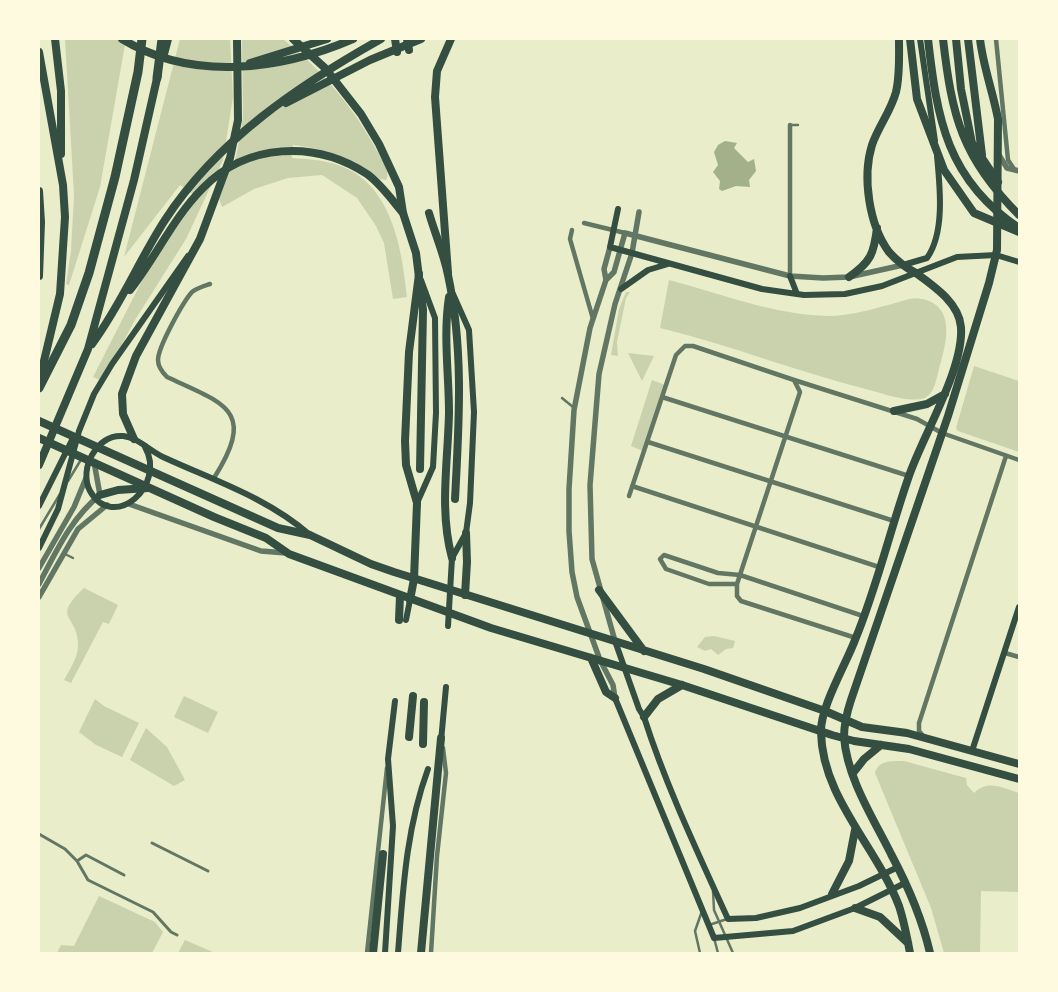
<!DOCTYPE html>
<style>
body{margin:0}
#map{position:relative;width:1058px;height:992px;overflow:hidden;background:#e9edc9;font-family:Figtree,sans-serif}
canvas{display:block}
.frame{position:absolute;inset:0;border:40px solid #fefae0;pointer-events:none}
</style>
<div id="map">
<canvas width="1058" height="992"></canvas>
<div class="frame"></div>
</div>
<script>
const ctx = document.querySelector('canvas').getContext('2d');
ctx.lineJoin = 'round';
function fillPath(path, color) { ctx.fillStyle = color; ctx.fill(path, 'evenodd'); }
function trace(path, color, width, dash) { ctx.strokeStyle = color; ctx.lineWidth = width; ctx.lineCap = dash ? 'butt' : 'round'; ctx.setLineDash(dash || []); ctx.stroke(path); }
const green = new Path2D(`
 M65,39H126L100,187L69,285L66,284L71,251L74,196Z
 M180,39H230L233,97L223,160L186,239L135,320L102,381L93,377L151,263L198,198L180,185L124,257Z
 M242,39H283C322,70 355,109 378,153C382,161 391,173 386,180L380,179C353,158 327,149 293,145L292,158C308,159 323,160 338,165C392,183 402,249 407,297L393,299L384,243L376,226L357,198L322,175L288,178L254,189L222,207L218,196L236,157L243,118Z
 M669,280C722,294 777,316 832,316C851,315 870,310 888,305C898,303 912,296 922,299C957,306 946,345 939,369C936,380 935,392 925,398C907,403 886,394 869,390C798,372 730,345 660,328Z
 M626,292H630L626,298L617,342L618,356L611,355L619,309Z
 M628,353L654,356L642,381Z
 M974,366L1019,381V452L958,431L956,428Z
 M652,380L665,385L643,451L631,446Z
 M84,588L118,605L109,624L103,622L71,683L64,680C70,669 79,656 78,643C77,614 51,619 84,588Z
 M714,636L735,641L733,648L726,649L718,655L711,649L705,651L697,647L705,637Z
 M184,696L218,712L208,733L174,717Z
 M95,699L104,706L139,723L122,757L96,745L79,732Z
 M146,728L167,747L185,780L174,786L130,760Z
 M904,761L966,778L967,785L974,793C988,779 1002,788 1019,793V892L981,891L980,953H944L931,908L875,773C878,760 892,761 904,761Z
 M99,896L155,922L163,932L152,953H57L61,945L74,946Z
 M185,940L215,953H178Z`);
const water = new Path2D(`
 M725,141L737,143L734,148L748,162L754,159L756,171L749,180L750,187L736,186L722,191L719,189L720,181L713,172L718,165L714,152L718,145Z`);
const service = new Path2D(`
 M790,125H798
 M562,398L573,407
 M68,481L82,458
 M39,529L60,494
 M65,554L73,558
 M713,891L714,910L733,953
 M709,925L727,919
 M714,938L718,953
 M700,953L695,931L702,911`);
const pedestrian = new Path2D(`
 M39,834L65,849L77,861L86,855L124,875
 M152,843L208,871
 M77,861L88,880L153,912L171,932L177,935`);
const minor = new Path2D(`
 M996,39L1008,160L1014,169
 M790,125V276
 M584,223L625,233
 M572,230L570,239L593,319
 M210,284C204,286 197,288 192,292C183,302 158,347 158,360C158,367 162,372 167,377C225,404 257,410 214,478
 M794,380L800,392L737,584V596L741,601L856,638
 M662,397L909,476
 M648,442L894,521
 M632,486L879,567
 M629,496L676,355L685,346H693L794,380L917,419L942,433L1019,460
 M737,584H709L666,569L660,559L664,555L718,573L740,575L863,616
 M1005,653L1019,657
 M924,737L919,731V723L1006,456
 M367,953L387,768
 M431,953L437,856L446,773L443,748`);
const tertiary = new Path2D(`
 M999,155L1007,168L1019,171
 M610,247L604,269L606,280L590,328L574,410L569,489V531L572,572L577,597L600,660L613,685L615,698
 M606,280L614,272L625,233L790,276L823,278L849,277L903,265
 M129,504L261,551L286,553
 M39,568L74,507L86,478
 M39,584C56,552 71,518 100,495L94,462
 M39,597L78,529L107,505
 M615,641L592,559L590,485L599,374L615,304L632,253L639,212`);
const secondary = new Path2D(`
 M920,39L935,141
 M618,209L610,247L762,289L804,295L845,294L882,286L957,257L996,255L1019,262
 M903,265L927,258C945,233 940,187 937,156
 M790,276L797,294
 M621,289L648,270L668,264
 M145,447C167,486 113,532 90,491C84,480 86,465 92,455C99,443 109,435 123,436C137,437 150,451 163,457C215,481 266,497 310,535
 M417,503L433,467L436,413L435,318L421,280
 M39,506L73,438
 M39,548L58,509L79,431L94,394L112,364L188,256
 M406,620L410,600
 M448,626L452,558L466,533L470,503L474,412L469,330L453,294
 M615,641L639,709L644,717C666,786 698,853 728,919L756,918L800,908L859,886L898,867
 M615,698L714,938L793,931L855,908L905,883
 M441,741L446,687
 M972,751L1019,607
 M385,953L393,826L388,759L395,701
 M398,953C403,890 406,829 428,769`);
const primary = new Path2D(`
 M293,39L325,68L361,114L379,144L399,187L403,213L416,253L423,310L420,469
 M395,39L397,52
 M407,39L409,50
 M39,191L41,222L39,276
 M429,213C435,234 444,254 448,275C464,349 459,424 455,499
 M449,297C443,336 449,374 449,413C448,462 439,510 452,558
 M894,411L927,404L945,394
 M39,421L278,528L310,535L371,564L394,572L704,669L825,711L862,727L907,733L1019,764
 M39,438L214,517L266,538L289,554L491,628L682,685L832,735L854,741L909,749L1019,779
 M134,439L123,414L122,394L136,356L200,239L230,158L238,120L237,39
 M100,495L118,490L148,488
 M599,590L644,651
 M465,595L467,562L466,533
 M410,600L414,579L417,503
 M399,620L400,596
 M591,658L606,692L615,698
 M644,717L658,699L682,685
 M409,737L413,696
 M423,744L424,702
 M853,773L864,759L881,745
 M832,894L849,861L855,830
 M855,908L880,917L908,943
 M373,953L383,854
 M421,953L441,738
 M910,953C907,937 904,921 899,906C877,847 822,798 821,732C820,708 846,664 855,640C877,587 890,530 909,476C923,435 964,369 961,327C959,303 934,286 916,273
 M930,953C922,918 908,886 891,854C873,818 847,778 844,737C844,724 847,712 851,700L948,416L989,283L997,250L998,119C993,92 983,66 980,39`);
const trunk = new Path2D(`
 M55,39L61,91V154
 M122,39C192,82 281,70 353,39
 M899,39C899,57 900,75 896,92C891,111 878,127 872,145C862,177 869,225 889,252C897,261 906,268 916,273
 M910,39L917,99L944,170L974,213L1019,232
 M928,39C937,119 947,180 1019,228
 M943,39C952,117 962,158 1019,215
 M956,39L961,89L972,143L998,182
 M968,39L982,155
 M39,52L63,185L65,217L60,294L39,382
 M163,58L168,39
 M250,63L327,39
 M286,103L370,60L421,39
 M448,273L435,97L437,71L451,39
 M849,277C871,262 874,253 877,228
 M130,290C156,257 173,218 203,188C247,143 315,140 367,174C381,184 392,200 403,213
 M92,344C121,305 139,260 165,220C217,140 299,85 381,39
 M39,465L88,349L134,180L158,74
 M417,503L406,465L405,441L409,352L419,274`);
const motorway = new Path2D(`
 M157,78L162,39
 M39,388L71,325L89,273L115,177L138,72L142,39`);
fillPath(green, '#cad2ad');
fillPath(water, '#a3b18a');
trace(service, '#617663', 2.5);
trace(pedestrian, '#617663', 3);
trace(minor, '#617663', 4.5);
trace(tertiary, '#617663', 5.5);
trace(secondary, '#344e41', 6);
trace(primary, '#344e41', 8);
trace(trunk, '#344e41', 8);
trace(motorway, '#344e41', 9);
</script>
